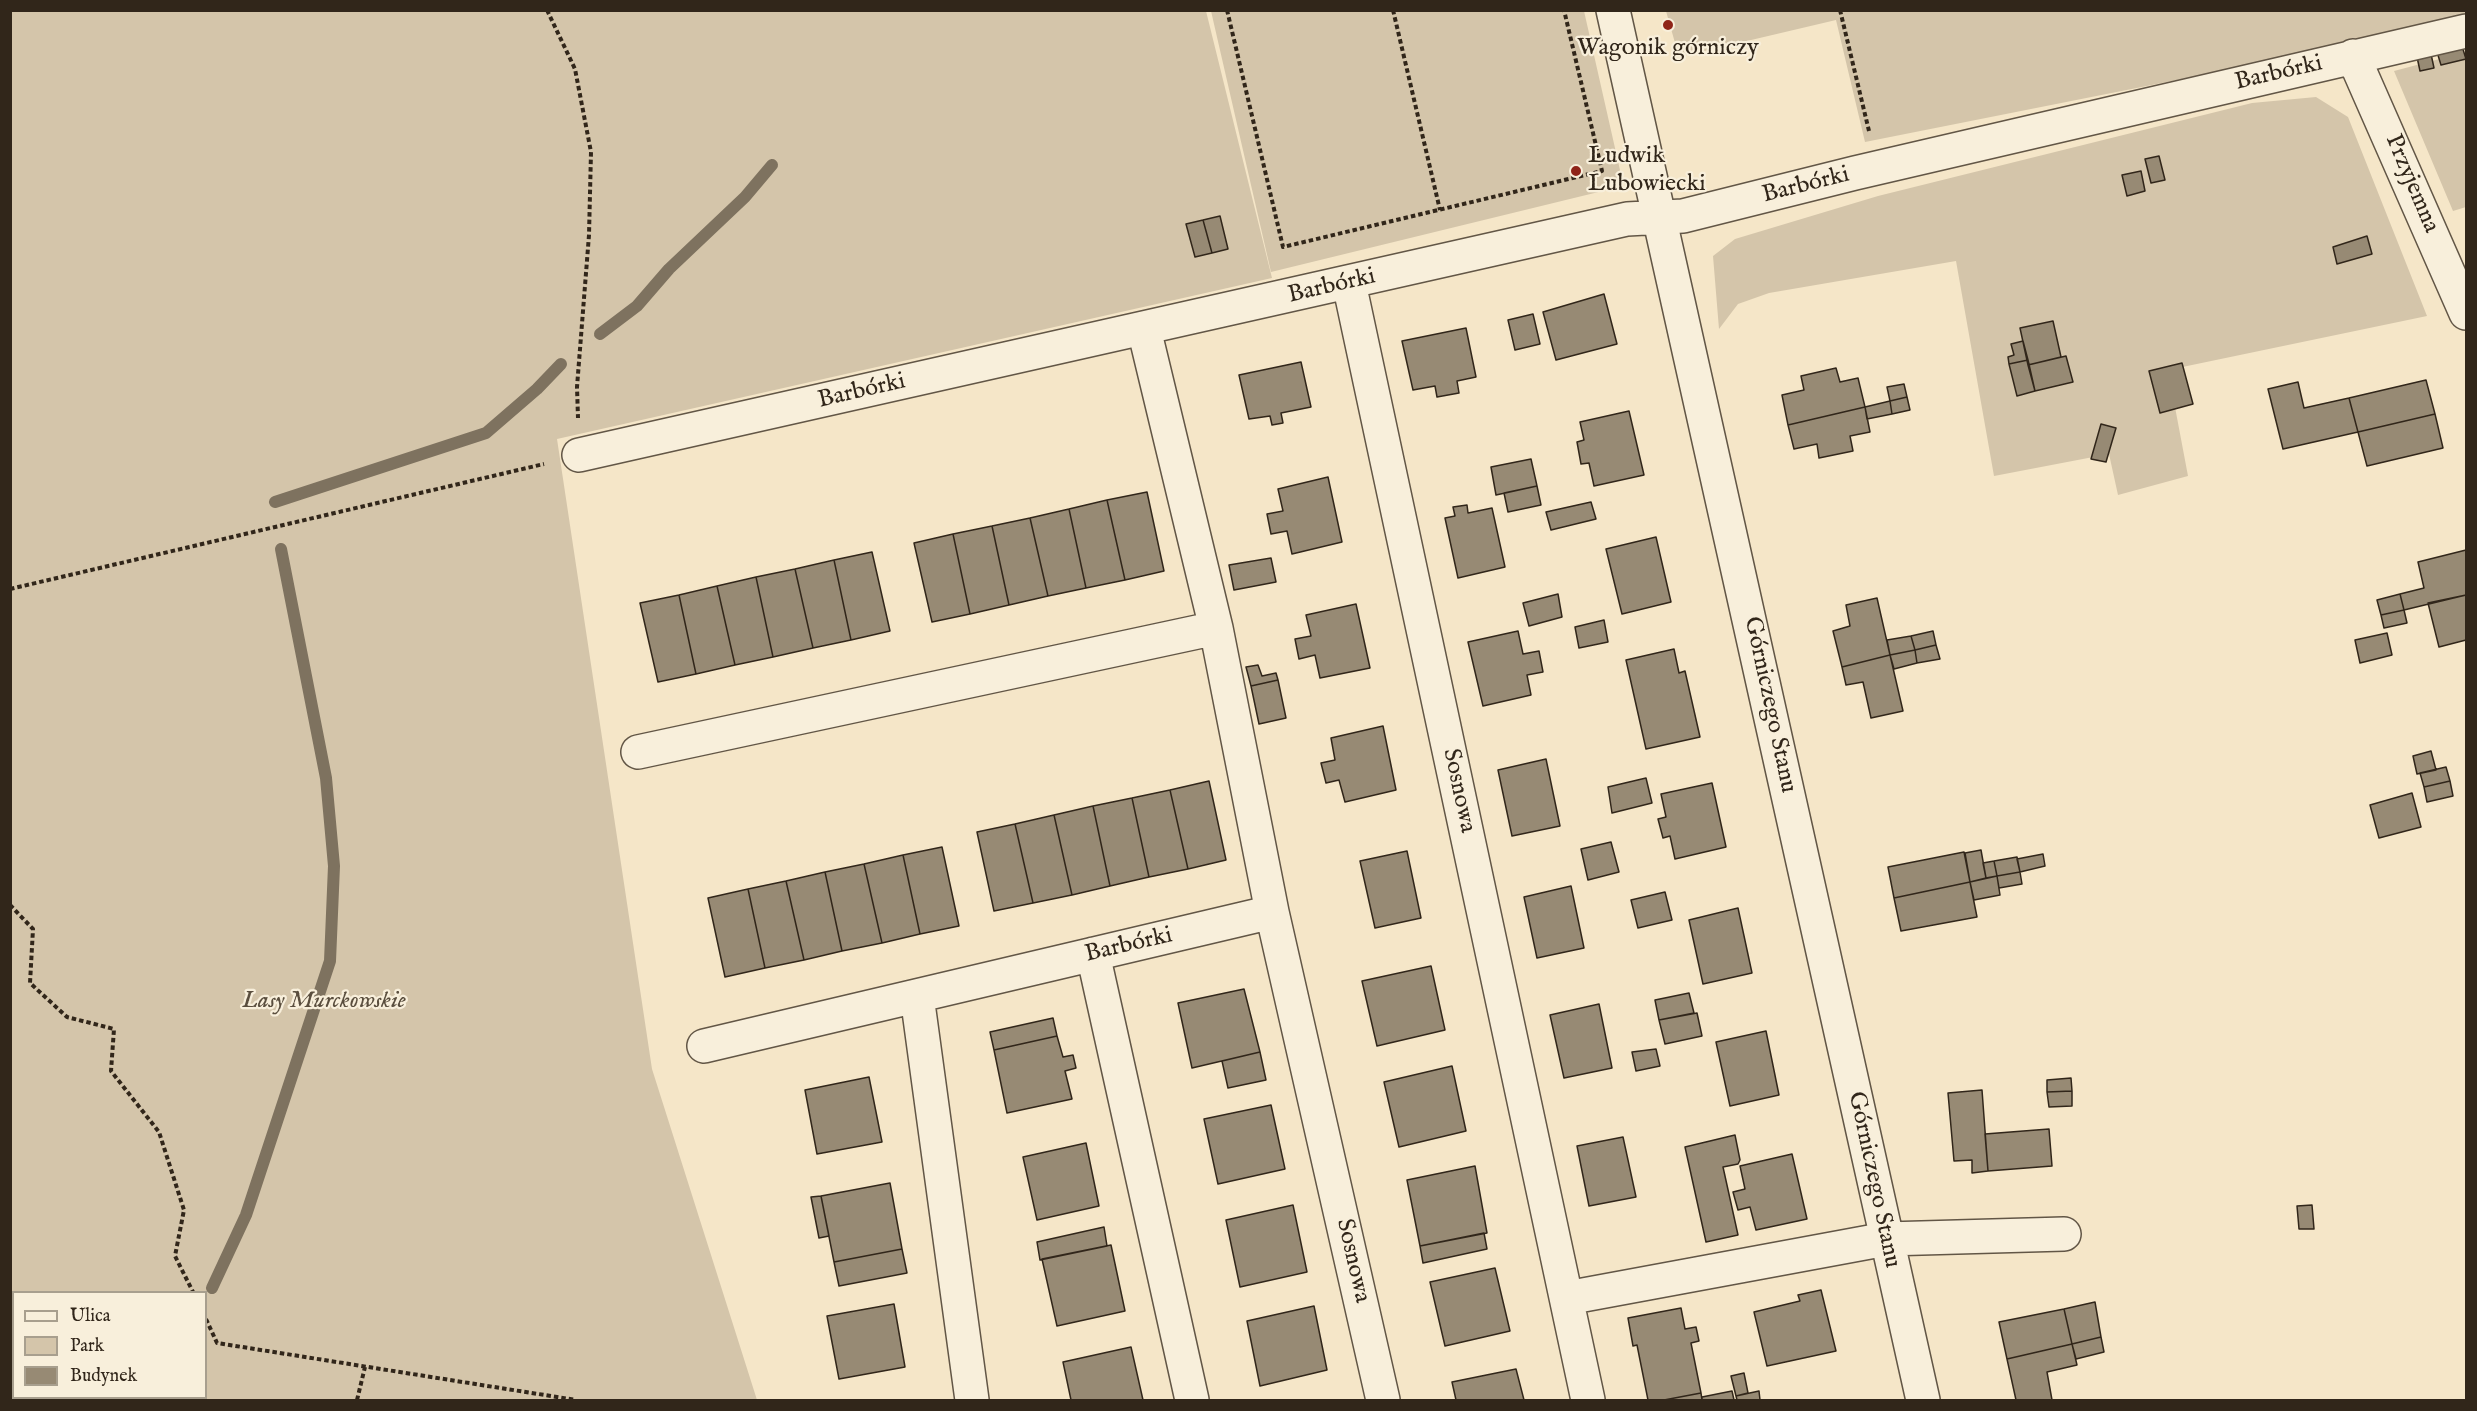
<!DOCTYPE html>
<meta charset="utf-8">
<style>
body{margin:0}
#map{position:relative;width:2477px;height:1411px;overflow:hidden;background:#f5e6c8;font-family:"IM FELL English",serif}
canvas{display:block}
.frame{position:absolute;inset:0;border:12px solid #31261a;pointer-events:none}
.legend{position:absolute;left:12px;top:1291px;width:195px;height:108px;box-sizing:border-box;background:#f8efdb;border:2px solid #a89f8e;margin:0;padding:8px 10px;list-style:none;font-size:18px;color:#31261a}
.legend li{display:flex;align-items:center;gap:12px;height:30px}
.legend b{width:30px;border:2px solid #a89f8e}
</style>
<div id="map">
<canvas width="2477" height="1411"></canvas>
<div class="frame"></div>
<ul class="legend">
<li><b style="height:8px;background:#f8efdb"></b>Ulica</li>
<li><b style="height:16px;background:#d4c5aa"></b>Park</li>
<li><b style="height:16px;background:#978a74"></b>Budynek</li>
</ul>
</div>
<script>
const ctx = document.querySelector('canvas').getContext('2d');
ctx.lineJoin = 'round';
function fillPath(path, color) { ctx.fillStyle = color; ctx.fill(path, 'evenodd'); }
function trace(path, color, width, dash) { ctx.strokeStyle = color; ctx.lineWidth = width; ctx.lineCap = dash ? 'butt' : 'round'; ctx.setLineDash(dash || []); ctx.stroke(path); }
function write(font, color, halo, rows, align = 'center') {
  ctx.font = font + ' "IM FELL English",serif'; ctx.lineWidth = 4.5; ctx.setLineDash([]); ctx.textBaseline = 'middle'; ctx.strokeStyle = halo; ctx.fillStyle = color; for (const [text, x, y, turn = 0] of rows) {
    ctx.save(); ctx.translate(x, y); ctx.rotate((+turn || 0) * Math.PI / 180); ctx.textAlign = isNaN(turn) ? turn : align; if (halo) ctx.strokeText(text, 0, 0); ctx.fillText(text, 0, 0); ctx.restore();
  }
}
const green = new Path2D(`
 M2466,10V16L2358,44L1865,142L1836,20L1679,57L1666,11Z
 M10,11H1206L1272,278L557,439L652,1069L757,1400H11ZM14,1292H206V1398H14Z
 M1211,11H1584L1622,179L1619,187L1271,272Z
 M2466,52V207L2453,211L2394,71Z
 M2316,97L2348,117L2427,316L2168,370L2188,476L2118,495L2109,454L1994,476L1956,261L1769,293L1738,304L1719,329L1713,256L1735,239L1878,196L2252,103Z`);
const stream = new Path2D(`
 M600,334L637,306L669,269L745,197L772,165
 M275,502L486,433L537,389L561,364
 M212,1288L246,1215L330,961L334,866L326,778L281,549
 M138,1400L141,1398`);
const building = new Path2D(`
 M2462,46L2466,59L2441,65L2437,52Z
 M2431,54L2434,68L2420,71L2417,57Z
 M2159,156L2165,180L2151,183L2145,159Z
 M2141,171L2145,191L2127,196L2122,175Z
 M1220,216L1228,249L1212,253L1203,220Z
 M1203,220L1212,253L1195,257L1186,224Z
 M2367,236L2372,254L2337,264L2333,247Z
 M1604,294L1617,344L1556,360L1543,312Z
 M1533,314L1540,344L1515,350L1508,320Z
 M2053,321L2061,357L2028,365L2020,328Z
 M1466,328L1476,377L1457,381L1459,393L1437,397L1435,386L1413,390L1402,341Z
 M2023,341L2028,360L2009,364L2008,357L2014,355L2011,344Z
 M2066,356L2073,382L2035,391L2028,365Z
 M2028,360L2035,391L2017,396L2009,364Z
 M1301,362L1311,407L1281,413L1283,423L1272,425L1270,416L1249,419L1239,375Z
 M2182,363L2193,404L2160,413L2149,371Z
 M1836,368L1840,382L1858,378L1865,407L1788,425L1782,395L1804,390L1801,376Z
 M2426,380L2435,414L2358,432L2349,398Z
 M2298,382L2304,408L2349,398L2358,432L2283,449L2268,389Z
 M1904,384L1907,397L1890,401L1887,387Z
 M1907,397L1910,410L1892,414L1890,401Z
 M1890,401L1892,414L1867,419L1865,407Z
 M1865,407L1870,432L1850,436L1853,451L1819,458L1817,444L1794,449L1788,425Z
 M1629,411L1644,475L1594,486L1589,463L1581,464L1577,442L1584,440L1580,422Z
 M2435,414L2443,448L2367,466L2358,432Z
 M2101,424L2116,428L2106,462L2091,459Z
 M1531,459L1537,486L1496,495L1491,467Z
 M1328,477L1342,542L1292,554L1287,531L1271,534L1267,514L1283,511L1278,489Z
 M1537,486L1541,505L1508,512L1504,493Z
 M1147,492L1164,571L1125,580L1107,500Z
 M1107,500L1125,580L1086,588L1069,509Z
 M1591,502L1596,519L1551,530L1546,512Z
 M1467,505L1468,513L1492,508L1505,567L1458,578L1445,518L1455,516L1453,507Z
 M1069,509L1086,588L1048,596L1030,518Z
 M1030,518L1048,596L1009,605L992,526Z
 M992,526L1009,605L970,614L953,534Z
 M953,534L970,614L932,622L914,543Z
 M1656,537L1671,602L1622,614L1606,549Z
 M2466,550V595L2404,610L2400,594L2424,588L2418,562Z
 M872,552L890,631L851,640L834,560Z
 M1271,558L1276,582L1234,590L1229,565Z
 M834,560L851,640L813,648L795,569Z
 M795,569L813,648L773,657L756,577Z
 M756,577L773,657L735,665L717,586Z
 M717,586L735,665L696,674L679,595Z
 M1558,594L1562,617L1529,626L1523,603Z
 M2400,594L2404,610L2381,615L2377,600Z
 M679,595L696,674L658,682L640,603Z
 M2466,595V640L2439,647L2428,603Z
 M1877,598L1890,655L1842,667L1833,631L1850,626L1846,605Z
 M1356,604L1370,668L1320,678L1315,655L1299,659L1295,639L1311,636L1306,615Z
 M2404,610L2407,623L2384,628L2381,615Z
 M1604,620L1608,642L1579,648L1575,627Z
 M1518,631L1523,654L1539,651L1543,672L1527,675L1531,695L1483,706L1468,642Z
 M1933,631L1936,645L1915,650L1911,636Z
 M2387,633L2392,655L2360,663L2355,640Z
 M1911,636L1915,650L1890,655L1887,640Z
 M1936,645L1940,659L1917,663L1915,650Z
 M1674,649L1679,673L1685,671L1700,737L1646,749L1626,660Z
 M1915,650L1917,663L1894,669L1890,655Z
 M1890,655L1903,711L1871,718L1863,682L1846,685L1842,667Z
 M1258,665L1262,676L1276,673L1278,680L1251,686L1246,667Z
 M1278,680L1286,718L1259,724L1251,686Z
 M1383,726L1396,790L1345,802L1339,780L1326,783L1321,763L1335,760L1331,738Z
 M2431,751L2436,770L2417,774L2413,756Z
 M1546,759L1560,826L1512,836L1498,770Z
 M2446,767L2450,781L2424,787L2420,773Z
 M1646,778L1652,803L1612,813L1608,787Z
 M1209,781L1226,860L1188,869L1170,790Z
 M2450,781L2453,796L2427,802L2424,787Z
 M1712,783L1726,847L1675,859L1670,836L1663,838L1658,819L1666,817L1661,794Z
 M1170,790L1188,869L1149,877L1132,798Z
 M2412,793L2421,827L2379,838L2370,805Z
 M1132,798L1149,877L1110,886L1093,806Z
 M1093,806L1110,886L1072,895L1054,815Z
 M1054,815L1072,895L1033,903L1015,824Z
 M1015,824L1033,903L994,911L977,832Z
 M1611,842L1619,872L1588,880L1581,849Z
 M942,847L959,926L920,934L903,855Z
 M1981,850L1986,878L1970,882L1965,853Z
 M1407,851L1421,918L1375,928L1360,861Z
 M1964,852L1970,882L1894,898L1888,867Z
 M2043,854L2045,866L2020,872L2017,859Z
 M903,855L920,934L882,943L864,864Z
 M2017,857L2020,872L1997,876L1994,861Z
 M1994,861L1997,876L1986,878L1983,863Z
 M864,864L882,943L842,951L825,872Z
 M825,872L842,951L804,960L786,881Z
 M2020,872L2022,884L1999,888L1997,876Z
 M1997,876L2000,895L1974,900L1970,882Z
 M786,881L804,960L765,968L748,889Z
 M1970,882L1977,917L1901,931L1894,898Z
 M1571,886L1584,948L1537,958L1524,897Z
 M748,889L765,968L725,977L708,898Z
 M1665,892L1672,920L1638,928L1631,900Z
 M1738,908L1752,973L1703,984L1689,920Z
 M1431,966L1445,1030L1377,1046L1362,981Z
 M1244,989L1260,1052L1192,1068L1178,1003Z
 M1689,993L1694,1013L1659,1020L1655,1000Z
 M1599,1004L1612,1068L1564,1078L1550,1015Z
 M1697,1013L1702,1036L1665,1044L1659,1020Z
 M1053,1018L1057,1036L994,1050L990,1032Z
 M1766,1031L1779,1095L1730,1106L1716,1042Z
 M1057,1036L1063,1057L1073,1055L1076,1068L1065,1071L1072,1099L1007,1113L994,1050Z
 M1656,1049L1660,1066L1636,1071L1632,1052Z
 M1260,1052L1266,1080L1228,1088L1222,1061Z
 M1452,1066L1466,1131L1399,1147L1384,1082Z
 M869,1077L882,1142L817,1154L805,1090Z
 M2071,1078L2072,1091L2047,1092V1080Z
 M1982,1090L1988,1171L1972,1173V1160L1954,1161L1948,1093Z
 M2072,1091V1106L2049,1107L2047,1092Z
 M1271,1105L1285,1169L1218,1184L1204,1119Z
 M2049,1129L2052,1166L1988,1171L1985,1134Z
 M1735,1135L1740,1160L1738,1164L1723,1167L1738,1235L1706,1242L1685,1147Z
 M1623,1137L1636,1197L1589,1206L1577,1146Z
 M1086,1143L1099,1206L1037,1220L1023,1157Z
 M1792,1154L1807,1219L1756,1230L1750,1207L1738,1210L1733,1192L1745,1189L1740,1166Z
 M1475,1166L1487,1233L1420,1246L1407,1180Z
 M890,1183L902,1249L834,1262L821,1196Z
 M821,1196L829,1236L819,1238L811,1197Z
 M1293,1205L1307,1272L1240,1287L1226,1220Z
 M2312,1205L2314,1229H2299L2297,1206Z
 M1104,1227L1107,1246L1040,1260L1037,1242Z
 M1484,1233L1487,1249L1423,1263L1420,1246Z
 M1111,1245L1125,1311L1057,1326L1042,1259Z
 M902,1249L907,1273L839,1286L834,1262Z
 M1495,1268L1510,1331L1445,1346L1430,1282Z
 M1821,1290L1836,1351L1767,1366L1754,1312L1800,1301L1798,1295Z
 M2095,1302L2101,1337L2072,1344L2064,1309Z
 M894,1304L905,1367L839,1379L827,1316Z
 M1314,1306L1327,1370L1260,1386L1247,1321Z
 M1681,1308L1685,1329L1696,1327L1699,1341L1691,1343L1701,1393L1664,1400H1648L1637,1345L1633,1346L1628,1318Z
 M2064,1309L2072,1344L2007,1359L1999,1322Z
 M2101,1337L2104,1352L2076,1359L2072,1344Z
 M2072,1344L2077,1365L2047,1372L2052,1400H2016L2007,1359Z
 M1131,1347L1143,1400H1071L1063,1362Z
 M1516,1369L1524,1400H1456L1452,1382Z
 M1744,1373L1748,1393L1736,1396L1731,1376Z
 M1732,1391L1734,1400H1702V1397Z
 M1759,1391L1760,1400H1737L1736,1396Z
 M1701,1393L1702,1400H1664Z`);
const path = new Path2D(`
 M547,10L575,69L591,152L589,235L577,387L578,418
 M1227,10L1283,247L1602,171L1564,10
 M1393,10L1440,210
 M1840,10L1869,131
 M10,589L544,464
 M10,905L33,929L30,983L67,1017L114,1029L111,1071L159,1132L184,1210L175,1256L193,1292
 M206,1319L217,1343L576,1400
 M357,1400L365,1367`);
const minor = new Path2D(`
 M1613,10L1923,1400
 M2353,56L2466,313
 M1349,283L1588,1400
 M579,455L1627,219L1683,216L1855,173L2466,31
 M638,752L1216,628
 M1272,912L1383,1400
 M1093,954L1192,1400
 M917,996L972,1400
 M704,1046L1272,912L1216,628L1144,329
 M1567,1298L1886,1239L2064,1234`);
const markers = [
 [1668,25,6,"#8f2418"],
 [1576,171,6,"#8f2418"]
];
const poiNames = [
 ["Wagonik górniczy",1668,49],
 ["Ludwik",1588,157,"left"],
 ["Lubowiecki",1588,185,"left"]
];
const streetNames = [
 ["Barbórki",2279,74,-13],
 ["Przyjemna",2411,184,67],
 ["Barbórki",1806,186,-14],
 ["Barbórki",1332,287,-13],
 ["Barbórki",862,392,-13],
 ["Górniczego Stanu",1769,705,78],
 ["Sosnowa",1458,791,78],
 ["Barbórki",1129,946,-13],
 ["Górniczego Stanu",1873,1180,78],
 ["Sosnowa",1352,1261,77]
];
const parkNames = [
 ["Lasy Murckowskie",324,1002]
];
fillPath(green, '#d4c5aa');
trace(stream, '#7e725f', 12);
fillPath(building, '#978a74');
trace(building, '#31261a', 1.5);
trace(minor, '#625646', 36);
trace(path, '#31261a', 4, [4.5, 3]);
trace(minor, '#f8efdb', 33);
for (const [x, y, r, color] of markers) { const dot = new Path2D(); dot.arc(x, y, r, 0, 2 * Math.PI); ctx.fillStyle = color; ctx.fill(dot); trace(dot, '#f8efdb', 2); }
write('24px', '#31261a', '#f8efdb', poiNames);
write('24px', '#31261a', '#f8efdb', streetNames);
write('italic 24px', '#5a4e3e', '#f8efdb', parkNames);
</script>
